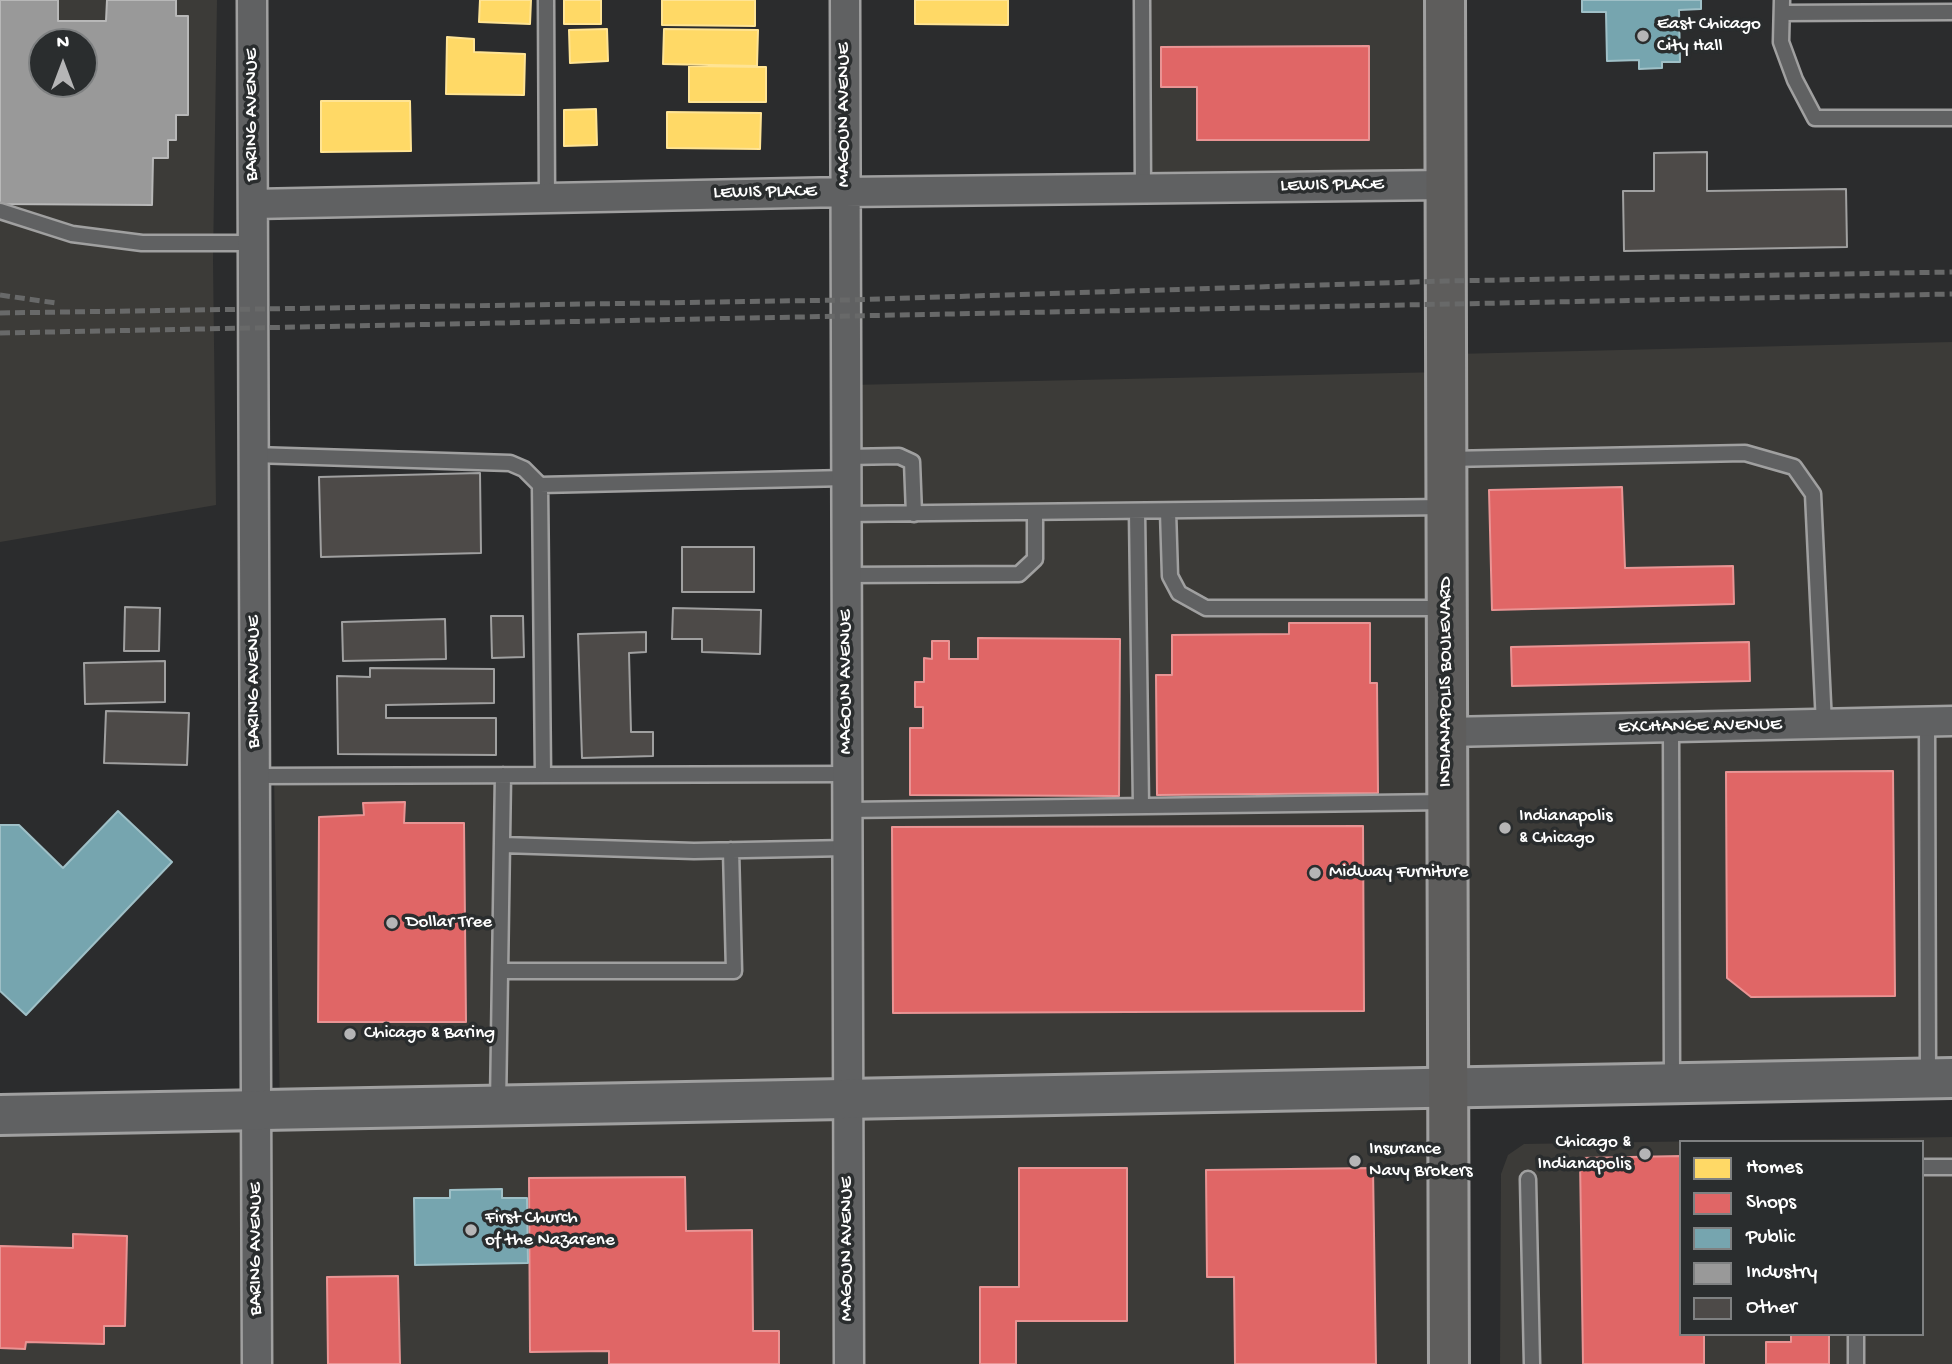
<!DOCTYPE html>
<style>
body{margin:0}
#map{position:relative;width:1952px;height:1364px;overflow:hidden;background:#2b2c2d;font-family:"Gochi Hand",sans-serif}
canvas{display:block}
.legend{position:absolute;left:1679px;top:1140px;width:245px;height:196px;box-sizing:border-box;background:#2a2d2e;border:2px solid #7f8182;margin:0;padding:9px 12px;list-style:none;font-size:21px;color:#fff}
.legend li{display:flex;align-items:center;gap:14px;height:35px}
.legend b{width:35px;border:2px solid #7f8182}
.north{position:absolute;left:28px;top:28px;width:70px;height:70px;box-sizing:border-box;background:#2a2d2e;border:2px solid #7f8182;border-radius:50%;rotate:0deg;font-size:19px;font-weight:700;line-height:28px;text-align:center;color:#fff}
.north::after{content:'';display:block;margin:auto;width:24px;height:32px;background:#b5b5b6;clip-path:polygon(50% 0,100% 100%,50% 72%,0 100%)}
</style>
<div id="map">
<canvas width="1952" height="1364"></canvas>
<ul class="legend">
<li><b style="height:19px;background:#ffd966"></b>Homes</li>
<li><b style="height:19px;background:#e06666"></b>Shops</li>
<li><b style="height:19px;background:#76a5af"></b>Public</li>
<li><b style="height:19px;background:#999"></b>Industry</li>
<li><b style="height:19px;background:#4d4a48"></b>Other</li>
</ul>
<div class="north">N</div>
</div>
<script>
const ctx = document.querySelector('canvas').getContext('2d');
ctx.lineJoin = 'round';
function fillPath(path, color) { ctx.fillStyle = color; ctx.fill(path, 'evenodd'); }
function trace(path, color, width, dash) { ctx.strokeStyle = color; ctx.lineWidth = width; ctx.lineCap = dash ? 'butt' : 'round'; ctx.setLineDash(dash || []); ctx.stroke(path); }
function write(font, color, halo, rows, align = 'center') {
  ctx.font = font + ' "Gochi Hand",sans-serif'; ctx.lineWidth = 7; ctx.setLineDash([]); ctx.textBaseline = 'middle'; ctx.strokeStyle = halo; ctx.fillStyle = color; for (const [text, x, y, turn = 0] of rows) {
    ctx.save(); ctx.translate(x, y); ctx.rotate((+turn || 0) * Math.PI / 180); ctx.textAlign = isNaN(turn) ? turn : align; if (halo) ctx.strokeText(text, 0, 0); ctx.fillText(text, 0, 0); ctx.restore();
  }
}
const built = new Path2D(`
 M0,0H217L213,261L216,505L0,542ZM42,42H84V84H42Z
 M1134,0H1436V180L1135,181Z
 M1952,342V1071L1456,1079L1455,354Z
 M1444,372L1433,1082L280,1110L274,775L847,774L850,385Z
 M1444,1094L1445,1364H0V1120Z
 M1952,1137V1364H1500L1501,1174L1508,1155L1524,1144ZM1681,1142H1922V1334H1681Z`);
const homes = new Path2D(`
 M480,0H531L530,24L479,22Z
 M564,0H601V24H564Z
 M662,0H755V26L662,25Z
 M915,0H1008V25L915,24Z
 M607,29L608,61L570,63L569,30Z
 M664,29L758,30L757,66L663,64Z
 M447,37L474,39V52L525,54L524,95L446,94Z
 M689,66L766,67V102H689Z
 M321,101H410L411,151L321,152Z
 M596,109L597,145L564,146V110Z
 M667,112L761,113L760,149L667,148Z`);
const shops = new Path2D(`
 M1369,46V140H1197V87H1161V47Z
 M1622,487L1625,568L1733,566L1734,604L1492,610L1489,490Z
 M1289,623H1370V683H1377L1378,793L1157,795L1156,675H1172V635L1289,634Z
 M978,638L1120,639L1119,796L910,795V728H923V707H915V682H924V658L932,659V641H949V659H978Z
 M1749,642L1750,681L1512,686L1511,647Z
 M1893,771L1895,996L1751,997L1727,978L1726,772Z
 M405,802L404,823H464L466,1022H318L319,817L364,815L363,803Z
 M1363,826L1364,1011L893,1013L892,827Z
 M1681,1156V1334H1704V1364H1583L1580,1158Z
 M1019,1168H1127V1321H1016V1364H980V1287H1019Z
 M1373,1168L1376,1364H1235L1234,1277H1207L1206,1170Z
 M685,1177L686,1231L752,1230L753,1331H779V1364H609V1351L530,1352L529,1178Z
 M73,1234L127,1236L125,1326H104V1344L26,1342L25,1349L0,1348V1246L73,1248Z
 M398,1276L400,1364H328L327,1277Z
 M1791,1334H1829V1364H1766V1342H1791Z`);
const public = new Path2D(`
 M1582,0H1701V9L1679,10L1680,62H1662V68L1639,69V60L1607,61L1606,12H1582Z
 M118,811L172,862L26,1015L0,991V825H19L63,868Z
 M502,1189V1198H527L528,1263L415,1265L414,1198H450V1190Z`);
const industry = new Path2D(`
 M0,0H58V21H106L107,0H176V16H188V115H176V140H168V158H153L152,205L0,204ZM42,42H84V84H42Z`);
const building = new Path2D(`
 M1707,152V191L1846,189L1847,247L1624,251L1623,191H1654V153Z
 M480,473L481,553L321,557L319,477Z
 M682,547H754V592H682Z
 M125,607L160,608L159,651H124Z
 M673,608L761,610L760,654L702,652V639H672Z
 M491,616H523L524,657L492,658Z
 M445,619L446,659L343,661L342,622Z
 M646,632V652L629,653L631,732H653V756L582,758L578,634Z
 M165,661V702L85,704L84,663Z
 M370,668L494,669V703L386,705V718H496V755L338,754L337,676L370,677Z
 M106,711L189,713L187,765L104,763Z`);
const lane = new Path2D(`
 M546,0L547,197
 M1142,0L1143,188
 M1782,0L1781,42L1795,80L1815,118H1952
 M1782,13L1952,12
 M0,211L72,234L142,243H254
 M254,455L510,463L524,469L540,485
 M846,457L899,456L912,462L914,514
 M1448,459L1745,453L1794,467L1813,494L1824,724
 M1168,511L1170,576L1179,593L1206,608H1447
 M1137,512L1141,806
 M846,514L1446,507
 M847,575L1019,574L1035,559V513
 M1927,721L1928,1077
 M1671,728L1672,1082
 M543,775L540,485L846,478
 M255,776L847,774
 M847,810L1446,802
 M503,845L694,851L847,848
 M500,971H734L731,850
 M498,1105L503,775
 M1922,1167H1952
 M1528,1179L1532,1364
 M1856,1364V1334`);
const street = new Path2D(`
 M252,0L257,1364
 M845,0L849,1364
 M253,204L845,192L1445,185
 M1447,732L1952,721`);
const secondary = new Path2D(`
 M0,1115L1952,1078`);
const primary = new Path2D(`
 M1445,0L1449,1364`);
const rail = new Path2D(`
 M0,295L56,303
 M0,313L846,300L1446,281L1952,272
 M0,333L1952,294`);
const markers = [
 [1643,36,7,"#b5b5b6"],
 [1505,828,7,"#b5b5b6"],
 [1315,873,7,"#b5b5b6"],
 [392,923,7,"#b5b5b6"],
 [350,1034,7,"#b5b5b6"],
 [1645,1154,7,"#b5b5b6"],
 [1355,1161,7,"#b5b5b6"],
 [471,1230,7,"#b5b5b6"]
];
const poiNames = [
 ["East Chicago",1657,25],
 ["City Hall",1657,47],
 ["Indianapolis",1519,817],
 ["& Chicago",1519,839],
 ["Midway Furniture",1329,873],
 ["Dollar Tree",406,923],
 ["Chicago & Baring",364,1034],
 ["Chicago &",1631,1143,"right"],
 ["Indianapolis",1631,1165,"right"],
 ["Insurance",1369,1150],
 ["Navy Brokers",1369,1172],
 ["First Church",485,1219],
 ["of the Nazarene",485,1241]
];
const streetNames = [
 ["BARING AVENUE",253,115,-90],
 ["MAGOUN AVENUE",845,115,-90],
 ["LEWIS PLACE",1332,186,-1],
 ["LEWIS PLACE",765,193,-1],
 ["BARING AVENUE",255,682,-90],
 ["MAGOUN AVENUE",847,682,-90],
 ["INDIANAPOLIS BOULEVARD",1447,682,-90],
 ["EXCHANGE AVENUE",1700,727,-1],
 ["BARING AVENUE",257,1249,-90],
 ["MAGOUN AVENUE",848,1249,-90]
];
fillPath(built, '#3c3b38');
fillPath(homes, '#ffd966');
trace(homes, '#ffe494', 2);
fillPath(shops, '#e06666');
trace(shops, '#e99494', 2);
fillPath(public, '#76a5af');
trace(public, '#9fc0c7', 2);
fillPath(industry, '#999');
trace(industry, '#b8b8b8', 2);
fillPath(building, '#4d4a48');
trace(building, '#a0a0a0', 2);
trace(lane, '#a0a0a0', 19);
trace(street, '#a0a0a0', 33);
trace(secondary, '#a0a0a0', 44);
trace(primary, '#a0a0a0', 44);
trace(lane, '#606162', 14);
trace(street, '#606162', 28);
trace(secondary, '#606162', 38);
trace(primary, '#5e5d5c', 38);
trace(rail, '#686969', 5, [10, 5]);
for (const [x, y, r, color] of markers) { const dot = new Path2D(); dot.arc(x, y, r, 0, 2 * Math.PI); ctx.fillStyle = color; ctx.fill(dot); trace(dot, '#2a2d2e', 2.5); }
write('19px', '#fff', '#2a2d2e', poiNames, 'left');
write('19px', '#fff', '#2a2d2e', streetNames);
</script>
